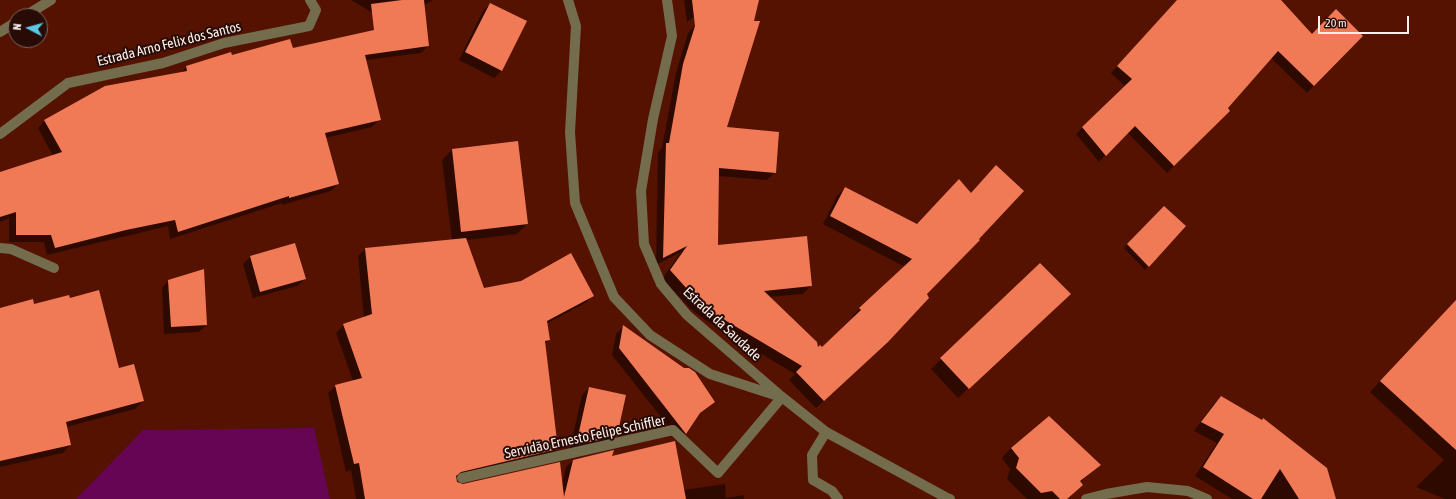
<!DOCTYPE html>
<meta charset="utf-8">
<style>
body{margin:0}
#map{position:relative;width:1456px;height:499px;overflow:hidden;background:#551200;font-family:"Asap Condensed",sans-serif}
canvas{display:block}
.north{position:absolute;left:8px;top:8px;width:40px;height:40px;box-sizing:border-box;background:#280b04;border:1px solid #7c6761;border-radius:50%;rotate:276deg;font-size:11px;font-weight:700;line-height:16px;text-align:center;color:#f9f0ed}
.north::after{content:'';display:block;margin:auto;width:14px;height:18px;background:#5ac8e5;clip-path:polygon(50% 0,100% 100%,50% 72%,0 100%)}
.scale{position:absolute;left:1318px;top:16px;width:91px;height:18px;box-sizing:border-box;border:2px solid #f9f0ed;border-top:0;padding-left:5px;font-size:12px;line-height:14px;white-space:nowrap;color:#f9f0ed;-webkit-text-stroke:3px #280b04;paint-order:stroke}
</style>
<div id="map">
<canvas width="1456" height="499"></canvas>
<div class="north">N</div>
<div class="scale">20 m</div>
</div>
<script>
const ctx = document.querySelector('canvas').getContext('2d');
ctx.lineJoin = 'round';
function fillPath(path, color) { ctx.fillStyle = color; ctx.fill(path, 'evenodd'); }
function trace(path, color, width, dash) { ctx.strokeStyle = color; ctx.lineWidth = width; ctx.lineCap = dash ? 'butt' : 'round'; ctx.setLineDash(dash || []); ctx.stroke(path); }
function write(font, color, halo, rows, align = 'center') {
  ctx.font = font + ' "Asap Condensed",sans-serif'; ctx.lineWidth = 4; ctx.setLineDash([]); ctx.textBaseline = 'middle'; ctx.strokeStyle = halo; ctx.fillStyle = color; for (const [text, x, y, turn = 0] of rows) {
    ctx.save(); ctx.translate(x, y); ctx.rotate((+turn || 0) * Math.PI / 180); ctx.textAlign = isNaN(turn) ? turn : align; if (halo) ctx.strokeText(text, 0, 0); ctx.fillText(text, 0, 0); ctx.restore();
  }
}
const green = new Path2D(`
 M314,428L330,499H76L143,430Z`);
const shadow = new Path2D(`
 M351,0H433L423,6L428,46L421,53L366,60L379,120L372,127L325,138L338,184L331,191L282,205V203L170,239L168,226L47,255L44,242H9V218L0,222V173L53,156L38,128L45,120L181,73L186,67L230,53L231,57L292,49L395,26Z
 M684,0H715L687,22Z
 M1187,0H1280L1312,35L1362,36L1307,93L1271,58L1227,108L1229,111L1167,173L1127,132L1099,162L1076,134L1125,86L1111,73L1159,21Z
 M490,4L525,22L501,71L494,78L459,60L483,11Z
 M696,25L725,128L775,172L767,180L718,176L717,246L811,286L803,294L769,297L817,349L822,348L854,318L852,316L860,309L905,267L823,224L837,196L845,188L916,225L925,294L878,350L816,408L789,380L795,374L705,320L690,308L662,279L681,252L656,265L658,152L662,148L676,73L688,33Z
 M517,142L527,224L517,234L466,240L483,289L593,295L585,303L546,324L549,340L545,344L557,449L549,457L455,478L457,483L463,485L562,486L566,467L573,460L611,457L683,490L725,484L726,498L744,495V499H599L597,483L561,493L555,499H356L351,470L346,472L328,393L336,386L353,381L336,333L344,325L364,318L358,256L366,248L452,240L442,160L452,150Z
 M1164,207L1148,266L1145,270L1124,248Z
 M250,257L305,279L297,286L253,298L243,264Z
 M1040,264L1070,294L958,398L931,369Z
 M169,280L206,325L199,332L164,334L162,288Z
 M1456,301V499H1445L1416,487L1444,460L1370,392Z
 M33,306L118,370L143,401L135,409L66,427L70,445L63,453L0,467V309Z
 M623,327L684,369L714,402L697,416L686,433L679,440L612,355L616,334Z
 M589,388L616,436L608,443L569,452L582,395Z
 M1221,397L1335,499H1232L1195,476L1217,443L1194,431L1213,405Z
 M1011,448L1100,465L1080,482L1067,499H1027L1007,479L1010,469L1002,458Z`);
const building = new Path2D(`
 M402,0H424L429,46L365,55L381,120L325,133L339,184L289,198V196L178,232L175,220L126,230L55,248L51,235H16V212L0,217V172L62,152L44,120L105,86L187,71L186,66L231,52L232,55L290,39L293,48L374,30L371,4Z
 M692,0H759L754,21H760L727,127L779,132L776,173L719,168L718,245L807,236L812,286L764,291L817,342L818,347L820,345L822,347L861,310L859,308L912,259L830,216L845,187L917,224L959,179L971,193L996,165L1024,191L979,239L980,240L927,294L929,298L888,342L824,401L796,372L802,366L713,313L697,300L670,270L687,246L663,258L666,143H669L683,64L695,26Z
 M1177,0H1281L1312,34L1336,9L1363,36L1314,86L1278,51L1228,108L1230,111L1174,166L1135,126L1106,156L1082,127L1132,79L1117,66Z
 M490,3L527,21L502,71L465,52Z
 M518,141L528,224L461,232L452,149Z
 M1164,206L1186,226L1149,267L1127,244Z
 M466,238L484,288L521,281L571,253L594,296L547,321L550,340L545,341L558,449L461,472L456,476L457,482L463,484L560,462L564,497L573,460L614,450L612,456L675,441L686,499H365L359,463L354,464L335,385L362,378L343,324L372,314L365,248Z
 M295,243L306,279L260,292L250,256Z
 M1040,263L1071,294L969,389L940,358Z
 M204,269L207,325L171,327L168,280Z
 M99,290L119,368L134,364L144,401L66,422L71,445L0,461V308L33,299L34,304L69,295L70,298Z
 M1456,300V450L1380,381Z
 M623,325L684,368H689L695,372L715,402L700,413L686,434L619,348Z
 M589,387L626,395L617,436L576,445Z
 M1221,396L1262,420L1263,418L1327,468L1336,499H1299L1280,469L1261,499H1253L1203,467L1224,434L1201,422Z
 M1049,416L1101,465L1080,481L1083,485L1067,499H1060L1052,491L1041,493L1016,468L1019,458L1011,448Z`);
const service = new Path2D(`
 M826,432L812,455L813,480L832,491L838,499
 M462,478L673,430L718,473L782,397`);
const minor = new Path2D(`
 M568,0L576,26L570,132L575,203L614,297L650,335L710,374L778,396
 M667,0L672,36L653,119L641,191L644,244L661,284L687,315L782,397L826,432L947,498L950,499
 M25,16L51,0
 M0,32L16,22
 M0,134L68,83L163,63L224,43L309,26L316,10L310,0
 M0,248L11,249L54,268
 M1086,499L1106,494L1147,487L1188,491L1207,499`);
const streetNames = [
 ["Estrada Arno Felix dos Santos",169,44,-14],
 ["Estrada da Saudade",722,324,43],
 ["Servidão Ernesto Felipe Schiffler",585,437,-12]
];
fillPath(green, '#660554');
fillPath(shadow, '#0007');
fillPath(building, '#f07a55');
trace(service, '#736c4d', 10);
trace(minor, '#736c4d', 10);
write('14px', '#f9f0ed', '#280b04', streetNames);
</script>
